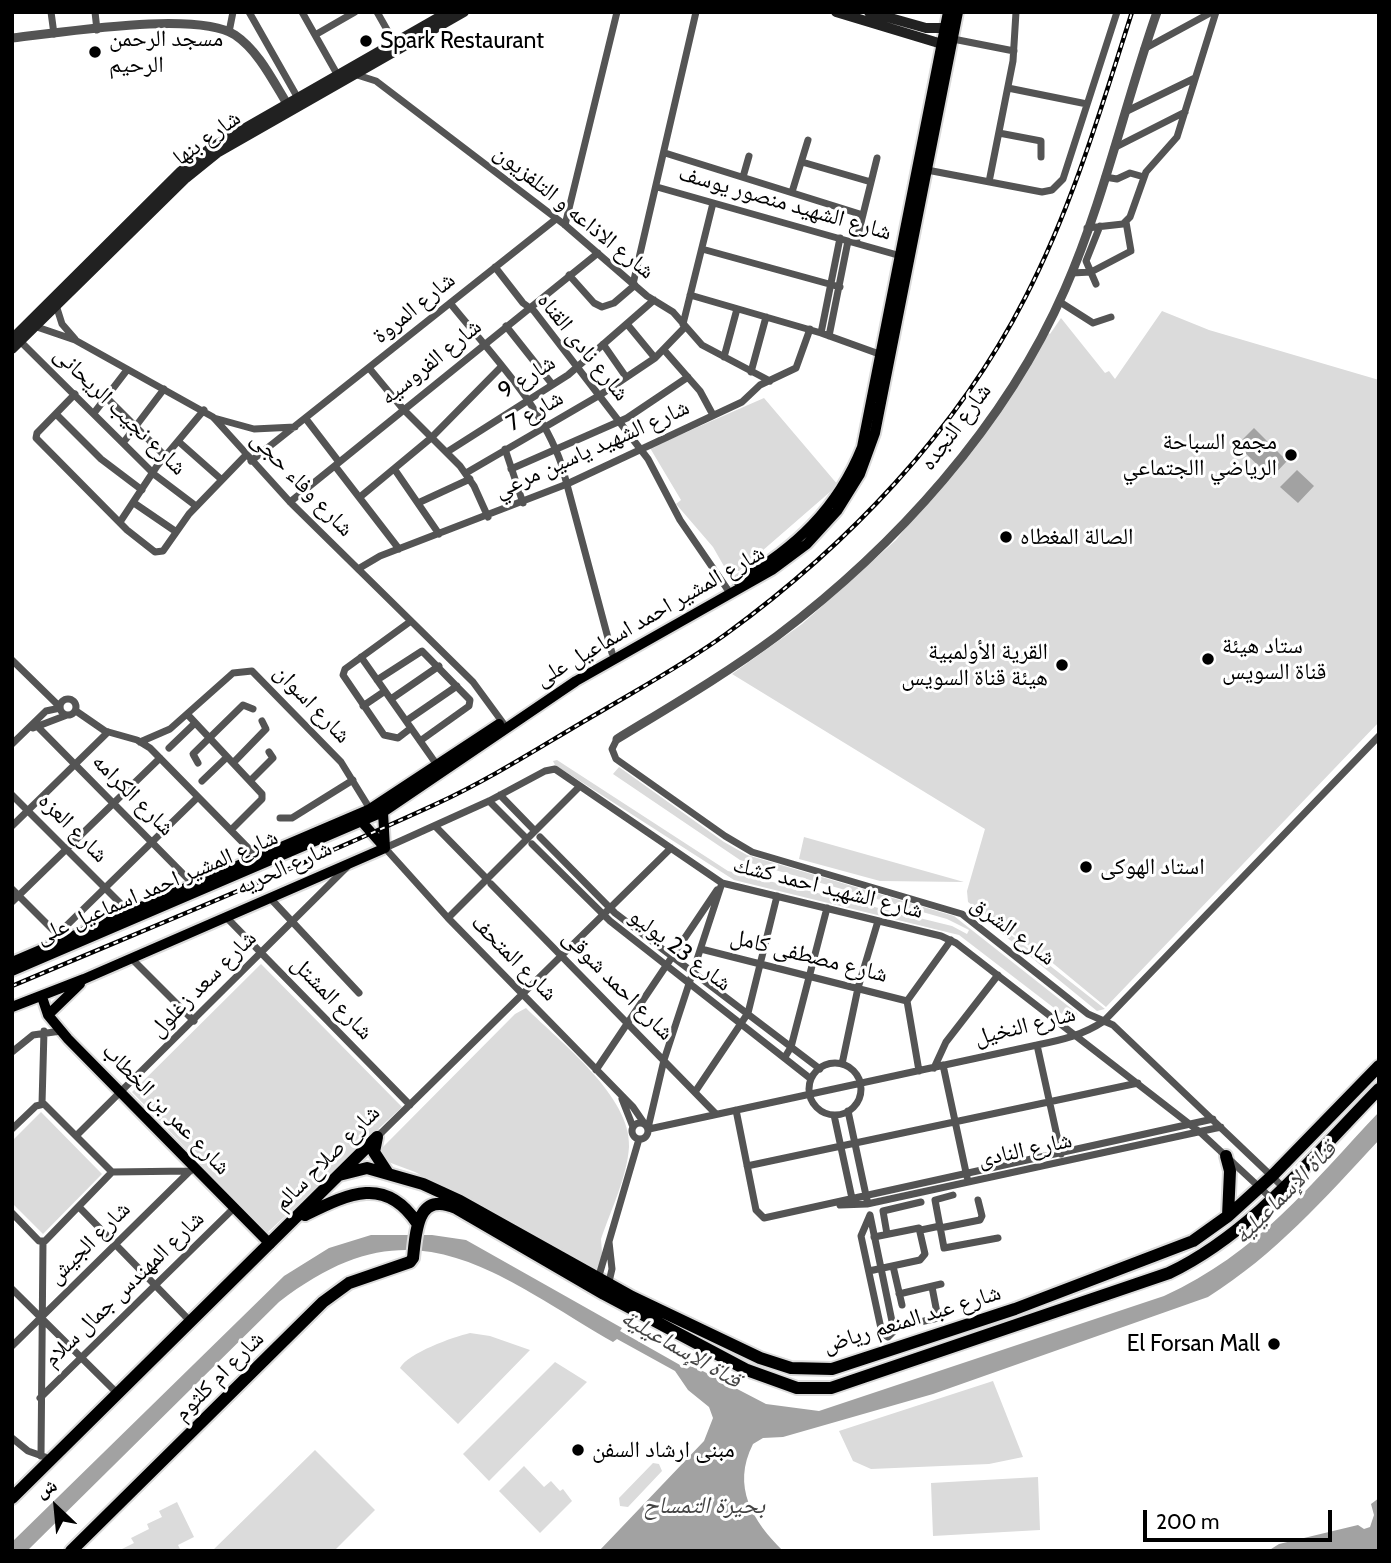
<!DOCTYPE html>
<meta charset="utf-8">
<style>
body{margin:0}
#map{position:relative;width:1391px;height:1563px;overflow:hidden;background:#fff;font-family:Cabin,"Noto Naskh Arabic",sans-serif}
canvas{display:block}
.frame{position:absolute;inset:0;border:14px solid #000;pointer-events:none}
.north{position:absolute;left:21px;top:1472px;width:70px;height:70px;-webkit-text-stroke:5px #fff;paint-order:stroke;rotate:334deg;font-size:19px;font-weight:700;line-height:28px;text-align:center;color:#000}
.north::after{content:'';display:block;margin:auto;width:24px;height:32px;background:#000;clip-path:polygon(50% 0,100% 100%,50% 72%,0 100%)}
.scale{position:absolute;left:1143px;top:1510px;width:189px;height:32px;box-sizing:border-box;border:4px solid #000;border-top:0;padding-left:9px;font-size:21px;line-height:24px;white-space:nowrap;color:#000;-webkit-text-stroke:5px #fff;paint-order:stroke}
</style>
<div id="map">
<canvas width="1391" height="1563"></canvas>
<div class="frame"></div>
<div class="north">ش</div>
<div class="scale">200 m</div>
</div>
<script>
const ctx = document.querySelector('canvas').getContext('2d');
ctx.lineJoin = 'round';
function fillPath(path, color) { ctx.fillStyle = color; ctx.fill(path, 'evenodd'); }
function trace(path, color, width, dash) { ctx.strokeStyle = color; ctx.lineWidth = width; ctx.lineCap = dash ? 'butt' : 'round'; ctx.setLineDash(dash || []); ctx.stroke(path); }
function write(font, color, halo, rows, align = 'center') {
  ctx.font = font + ' Cabin,"Noto Naskh Arabic",sans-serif'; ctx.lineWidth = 6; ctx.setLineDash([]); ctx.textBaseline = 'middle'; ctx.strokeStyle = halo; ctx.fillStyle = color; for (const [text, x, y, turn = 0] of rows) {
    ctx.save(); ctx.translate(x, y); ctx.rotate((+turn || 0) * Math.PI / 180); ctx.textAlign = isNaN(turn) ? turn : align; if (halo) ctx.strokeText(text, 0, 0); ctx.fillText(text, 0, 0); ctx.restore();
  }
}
const green = new Path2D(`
 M1162,311L1209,330L1379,380V722L1106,1007L1049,960L968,902L967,891L985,829L732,674L802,624L896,540L1008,398L1048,333L1050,334L1061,318L1105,373L1109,371L1115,379Z
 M764,398L838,485L739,571L725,568L713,547L676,504L681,500L650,448Z
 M557,760L728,871L952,926L967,934L969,930L947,919L740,860L613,774L619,767L724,842L747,855L954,916L1077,1013L1078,1019L1071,1021L959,935L734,880L555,765L553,761Z
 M804,837L964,882L880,881L799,859Z
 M992,920L1105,1009L1097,1011L989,923Z
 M261,964L402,1107L267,1233L132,1092Z
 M526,1008C559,1041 632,1097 629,1147C627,1177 611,1210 601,1239L602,1253L598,1271L415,1172L383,1160L380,1150L515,1014Z
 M41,1112L102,1174L43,1234L12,1203V1141Z
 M470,1333L490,1336L530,1350L458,1424L400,1368C408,1353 453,1337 470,1333Z
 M555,1362L587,1382L489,1481L463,1454Z
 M993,1381L1023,1457L989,1464L871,1469L853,1461L839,1431Z
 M315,1450L375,1510L334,1551H212Z
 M653,1463L659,1464L662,1471L628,1507L620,1506L619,1498Z
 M524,1466L544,1487L551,1481L560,1491L563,1489L572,1501L540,1533L499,1491Z
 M1038,1477L1040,1530L933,1536L931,1483Z
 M177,1502L194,1537L178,1545L180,1549L118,1551L134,1543L131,1538L149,1529L147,1524L162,1517L159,1511Z`);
const water = new Path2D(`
 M1254,428L1287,461L1271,478L1237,445Z
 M1297,470L1314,486L1298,503L1280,487Z
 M1379,1112V1140C1324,1199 1276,1254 1208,1297L933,1394L783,1437L763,1438L753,1444C731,1487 753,1521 783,1551H599L704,1441L713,1418L709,1407L688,1390L675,1371L617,1339L613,1342C490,1270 412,1198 279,1302L27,1551H12V1542L284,1276L329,1248L371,1235H432L466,1240L622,1328L620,1331L680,1365L695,1367L766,1404L819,1411L1164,1296C1258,1253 1310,1185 1379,1112Z
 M1379,1498V1551H1268L1279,1544L1358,1525L1364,1529L1370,1527L1374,1515L1371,1504Z`);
const minor = new Path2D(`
 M51,12L54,34
 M95,12L97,30
 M249,12L299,100
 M302,12L337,74
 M377,12L394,42
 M229,32L233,12
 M315,35L355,12
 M953,39L1014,51
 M1144,49L1212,12
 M354,74L376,81L565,225L647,296L673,312L702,345L770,381
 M1008,88L1087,104
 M1125,112L1195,78
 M999,133L1041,141V157
 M1114,148L1185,112
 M665,153L863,215
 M802,162L871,182
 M927,170L1042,192L1052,190L1063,179L1117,12
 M743,177L749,156
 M1105,177L1117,179L1130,173L1144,177
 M989,182L1013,61L1016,12
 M657,187L901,256
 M792,192L808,140
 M565,225L617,12
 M1087,228L1123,224L1130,217L1146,172L1177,137L1216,12
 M856,243L877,158
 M702,249L840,287
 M495,267L523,303L534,311L648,459L680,520L730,593
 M1072,273L1091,272L1131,251L1126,222
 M569,275L594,303L602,307L614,303L635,285
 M633,284L696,12
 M1096,284L1086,261L1100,226
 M690,295L821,333L882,355
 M1060,302L1093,323L1111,317
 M450,303C491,354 541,404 562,466L612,653
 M56,305L62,324L75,339
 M627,324L655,358
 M683,324L713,203
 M34,326L75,340L213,417L290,502L473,682L506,727
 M506,326L552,384
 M821,333L840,238
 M829,336L848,241
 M20,341L155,475L196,506
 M603,344L626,377
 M664,350L700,391L713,415
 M724,357L737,309
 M369,368L403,409L460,466L474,486L488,517
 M751,372L766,317
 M75,394L37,433L36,438L127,530L155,552L163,551L189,514L246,455
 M107,398L165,456
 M94,413L127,370
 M56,414L101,459L142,490
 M214,418L254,429L295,427
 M306,419L339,462
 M178,441L222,480
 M123,443L164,389
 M505,449L523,503
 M447,452L568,375L654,300
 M251,461L556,219
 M335,466L399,549
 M511,469L627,418L688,377
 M395,470L439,534
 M466,473L600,395L655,358L685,327
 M360,497L431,438L501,367
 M290,502L598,253
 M134,503L175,531
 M418,503L470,479
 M120,522L157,466L204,410
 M358,569L380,556L567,484L742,402L760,385L796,368L810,329
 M411,621L345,669L343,675L384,735L398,738L411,728
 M361,657L437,765
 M12,660L60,707
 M377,680L422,651L470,700L469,706L420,741
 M60 707a8 8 0 1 1 16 0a8 8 0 1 1-16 0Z
 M391,699L439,666
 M363,706L385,691
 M76,711L105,731L137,740L150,748L258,858
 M187,714L262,794V799L231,830
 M406,721L457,686
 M37,726L195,886
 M33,728L67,715
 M617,739L612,749L616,759L725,836L752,852L962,914L1088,1014L1113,1025L1283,1187
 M140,742L170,729L233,673L252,671L341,762L370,809
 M12,744L46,711L60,708
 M169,748L195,723
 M198,763L193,754L243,705L253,709
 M233,763L266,729L262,721
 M202,781L227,757
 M250,781L273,758L269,752
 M12,795L130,913
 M500,795L535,831
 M489,801L527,839
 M280,818H292L353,780
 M12,826L108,732
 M435,826L487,879
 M540,837L615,913L820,1069
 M532,844L610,921L811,1079
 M491,884L716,1114
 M12,889L53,930H62L198,797
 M270,898L359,993
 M12,902L160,758
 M226,917L410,1105
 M448,918L579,787
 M701,949L907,1001
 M132,959L194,1021
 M1037,1045L1061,1154
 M12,1052L33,1035L61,1031
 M785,1057L791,1047L827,908
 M809 1089a26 26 0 1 1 52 0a26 26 0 1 1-52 0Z
 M842,1064L858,988L878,921
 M943,1065L967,1177
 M934,1068L946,1042L998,975
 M596,1070L717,890
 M919,1071L907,1001L951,940
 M695,1092L748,1013L777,896
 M622,1099L633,1127
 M42,1104L44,1031
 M736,1110L756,1210L764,1218L1213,1119
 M848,1111L867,1200
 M834,1115L853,1203
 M632 1131a8 8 0 1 1 16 0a8 8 0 1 1-16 0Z
 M644,1123L633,1107L448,918L385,848L489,801L545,771L555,769L722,883L941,936L956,943L1201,1133L1272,1199
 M648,1128L664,1060L722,883
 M12,1129L36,1106L44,1104L112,1172L45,1241H39L12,1213
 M649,1129L1037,1045C1062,1040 1083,1035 1104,1021L1379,736
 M77,1135L347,867
 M377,1137L671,848
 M747,1166L1138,1083
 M112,1172L190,1171
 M953,1195L935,1200L944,1248L998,1238
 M840,1205L867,1204L1221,1127
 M79,1207L191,1322
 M870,1215L894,1331L888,1337L882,1333L861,1236Z
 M940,1228L980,1220L982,1216L978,1200
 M921,1230L940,1226
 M887,1234L883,1211L921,1202
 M893,1266L902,1305
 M869,1271L920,1260L925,1254L919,1228L874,1237
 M598,1279L639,1139
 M608,1286L612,1269L609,1242
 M12,1289L118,1394
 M899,1294L941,1284
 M893,1328L938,1318L932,1287
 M12,1346L194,1167
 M40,1398L234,1208
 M12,1438L28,1451L45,1457
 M41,1456L43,1241`);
const tertiary = new Path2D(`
 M12,38C61,33 196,10 235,35C259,51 274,83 289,107
 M617,739C671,706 726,674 777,636C895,547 1006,425 1065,289C1104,200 1125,103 1157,12`);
const secondary = new Path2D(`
 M836,12L942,44
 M869,12L926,28H945
 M12,339L180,172L212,147L448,12
 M12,349L186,178L217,153L464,12`);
const primary = new Path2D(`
 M738,581C795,548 837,509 862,447L948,12
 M383,812L385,848
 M362,822L385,848
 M12,962L370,809L499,724
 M12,971L383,812L576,681L772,570L807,544L837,511L860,474L875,433L958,12
 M42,997L48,1015L68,1039L270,1244
 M12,1007L84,979L385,848
 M48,1015L80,984`);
const trunk = new Path2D(`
 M377,1137L374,1152L387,1172
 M1226,1156L1230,1171L1228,1216
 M339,1175L367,1168L423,1184L460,1201L632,1297L760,1358L791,1368L832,1369L1015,1309L1193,1241L1228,1216L1272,1176L1379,1066
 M305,1215C348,1194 385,1175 417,1223
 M12,1498L377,1137
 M71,1551L323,1302L349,1283L410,1262L413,1258C416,1231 417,1191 456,1208L604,1294L747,1370L797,1388H831L1169,1273C1254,1232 1314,1155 1379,1089`);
const rail = new Path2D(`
 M12,986C154,926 297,868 436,804C493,778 546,743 600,712C642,687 686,663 726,634C847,546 957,431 1025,298C1072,207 1101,109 1132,12`);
const markers = [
 [366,41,7,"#000"],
 [95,52,7,"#000"],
 [1291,455,7,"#000"],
 [1006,537,7,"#000"],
 [1208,659,7,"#000"],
 [1062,665,7,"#000"],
 [1086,867,7,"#000"],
 [1274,1344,7,"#000"],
 [578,1450,7,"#000"]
];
const poiNames = [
 ["مسجد الرحمن",109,39],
 ["الرحيم",109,65],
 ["Spark Restaurant",380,41],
 ["مجمع السباحة",1277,442,"right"],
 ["الرياضي االجتماعي",1277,468,"right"],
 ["الصالة المغطاه",1020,537],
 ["ستاد هيئة",1222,646],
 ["قناة السويس",1222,672],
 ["القرية الأولمبية",1048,652,"right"],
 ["هيئة قناة السويس",1048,678,"right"],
 ["استاد الهوكى",1100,867],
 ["El Forsan Mall",1260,1344,"right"],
 ["مبنى ارشاد السفن",592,1450]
];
const streetNames = [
 ["شارع بنها",207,138,-36],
 ["شارع الشهيد منصور يوسف",785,203,16],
 ["شارع الاذاعه و التلفزيون",574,212,39],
 ["شارع المروة",414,308,-39],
 ["شارع نادى القناه",583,347,51],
 ["شارع الفروسيه",431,362,-39],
 ["شارع 9",527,377,-32],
 ["شارع نجيب الريحانى",120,411,44],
 ["شارع 7",535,411,-29],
 ["شارع النجده",956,427,-53],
 ["شارع الشهيد ياسين مرعي",592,449,-24],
 ["شارع وفاء حجى",302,484,46],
 ["شارع المشير احمد اسماعيل على",650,616,-30],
 ["شارع اسوان",312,704,46],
 ["شارع الكرامه",133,795,45],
 ["شارع العزه",73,828,45],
 ["شارع الحريه",284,868,-24],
 ["شارع المشير احمد اسماعيل على",157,887,-23],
 ["شارع الشهيد احمد كشك",828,888,14],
 ["شارع الشرق",1013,931,37],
 ["شارع 23 يوليو",680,950,37],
 ["شارع مصطفى كامل",809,956,14],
 ["شارع المتحف",514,958,45],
 ["شارع سعد زغلول",203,984,-45],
 ["شارع احمد شوقى",618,985,45],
 ["شارع المشتل",332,998,46],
 ["شارع النخيل",1025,1026,-14],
 ["شارع عمر بن الخطاب",166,1109,46],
 ["شارع النادى",1025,1150,-12],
 ["شارع صلاح سالم",327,1158,-45],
 ["شارع الجيش",89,1243,-45],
 ["شارع المهندس جمال سلام",124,1289,-44],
 ["شارع عبد المنعم رياض",912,1319,-17],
 ["شارع ام كلثوم",219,1376,-45]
];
const waterNames = [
 ["قناة الإسماعيلية",1285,1193,-45],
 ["قناة الإسماعيلية",681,1349,30],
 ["بحيرة التمساح",704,1506]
];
fillPath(green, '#dbdbdb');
fillPath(water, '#a2a2a2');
trace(primary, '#dbdbdb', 14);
trace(trunk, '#dbdbdb', 16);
trace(minor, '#545454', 7);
trace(tertiary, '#545454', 9);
trace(secondary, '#212121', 10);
trace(primary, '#000', 10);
trace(trunk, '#000', 12);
trace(rail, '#000', 4.5);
trace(rail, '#fff', 2, [5]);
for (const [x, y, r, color] of markers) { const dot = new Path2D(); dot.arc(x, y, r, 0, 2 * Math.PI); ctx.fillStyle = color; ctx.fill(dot); trace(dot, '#fff', 2.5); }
write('23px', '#000', '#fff', poiNames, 'left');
write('23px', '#000', '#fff', streetNames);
write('italic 24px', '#434343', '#fff', waterNames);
</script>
